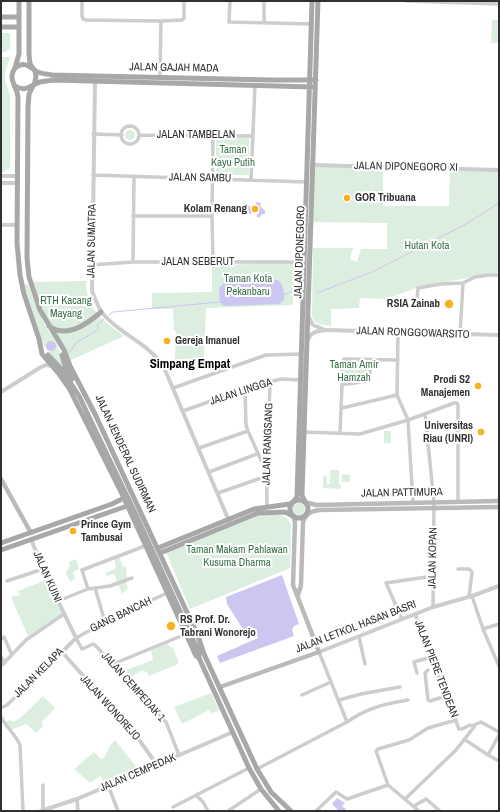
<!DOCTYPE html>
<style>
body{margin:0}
#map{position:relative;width:500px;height:812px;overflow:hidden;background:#fff;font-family:"Archivo Narrow",sans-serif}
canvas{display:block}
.frame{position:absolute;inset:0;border:2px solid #303030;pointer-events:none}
</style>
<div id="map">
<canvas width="500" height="812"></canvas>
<div class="frame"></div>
</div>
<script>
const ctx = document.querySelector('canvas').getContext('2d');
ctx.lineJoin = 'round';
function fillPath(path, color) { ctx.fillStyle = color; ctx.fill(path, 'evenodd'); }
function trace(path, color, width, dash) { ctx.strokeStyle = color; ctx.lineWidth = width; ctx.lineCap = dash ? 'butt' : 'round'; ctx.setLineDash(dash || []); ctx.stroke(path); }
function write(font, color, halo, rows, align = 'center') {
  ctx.font = font + ' "Archivo Narrow",sans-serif'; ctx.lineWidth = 4; ctx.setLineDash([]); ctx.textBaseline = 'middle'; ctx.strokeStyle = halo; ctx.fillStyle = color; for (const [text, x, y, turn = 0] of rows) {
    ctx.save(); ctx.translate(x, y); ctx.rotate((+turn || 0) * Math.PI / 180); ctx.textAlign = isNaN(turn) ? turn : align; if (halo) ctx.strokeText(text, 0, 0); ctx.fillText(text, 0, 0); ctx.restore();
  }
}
const green = new Path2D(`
 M492,20H499V43H491Z
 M1,33H10V48L6,52H1Z
 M1,57H10L5,73V80L10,96V167L4,172H1Z
 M125 135a5 5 0 1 1 10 0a5 5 0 1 1-10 0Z
 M216,138H249V175H216Z
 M313,165L383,167V206H449L450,168L499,169V272L419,287L386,299L360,298L359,308L331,309V326C323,325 315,325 312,317L313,248H353L350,259L357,262L361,249H387V223L311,222Z
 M293,263V305L206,308L204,358L184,359L163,366L160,361L175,359L176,331H174L173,309H152V293L212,292V265Z
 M86,281C86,310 103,320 124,336L69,361L44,318L30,282Z
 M28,284L35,303L45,325L56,341L66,372L43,345L24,285Z
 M344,359L372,360L366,379L343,384Z
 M384,431H391V443H384Z
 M330,470H339V484L341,485V489L323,488V476H327V484H330Z
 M342,474L350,475V482H342Z
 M293 509a6 6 0 1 1 12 0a6 6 0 1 1-12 0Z
 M273,513L286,517L291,524L290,568L190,609L166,552L255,515Z
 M119,556L123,567L126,566L127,579L125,580L128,588L122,594L114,574L106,576V573L116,568L114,558Z
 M76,559L79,569L73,572L75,579L70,582L66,573L70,565L69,562Z
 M46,580L62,614L28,636L11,597L20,595L18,591Z
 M168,643L169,646L173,648L178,660V664L149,676L146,671L144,672L143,670L129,678L123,671L153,660L151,650Z
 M211,693L219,710L211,714L209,710L182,724L174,707Z
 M43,696L55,708L42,722L43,726L36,733L26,724L11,730L6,722L9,720L14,722L20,718Z
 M115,740L138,769L105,784L100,776L90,783L74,769L94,752L101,759L105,757L109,747Z`);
const water = new Path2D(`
 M256,202L261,203L260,206L265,211V214H262L259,218L256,216L259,213V211L256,210L250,214L247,213L248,210L245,207L246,205H249L251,208L255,207Z
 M278,280C284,286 284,291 284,300L279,304L224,306L220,302L219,288L224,283Z
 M46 346a5 5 0 1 1 10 0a5 5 0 1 1-10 0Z
 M282,575L299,624L294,626L292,630L294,636L220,663L217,656L258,638L257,636L248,637L227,604L226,597Z
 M337,798L345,803L342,806L347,810L346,811H339L332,804Z`);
const stream = new Path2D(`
 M317,293L372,272L468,223L499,203
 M284,295L293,291
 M109,315L113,312L220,302
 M70,352L76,343L96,331L99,328L97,325L104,319
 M109,783L150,764
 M34,811L39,810`);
const minor = new Path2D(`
 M82,1V16L83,19L86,20L161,21
 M230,1L229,22L311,24
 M407,1L499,4
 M264,22V1
 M160,77L161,21L182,20L184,18V1
 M121 135a9 9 0 1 1 18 0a9 9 0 1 1-18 0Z
 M93,134L122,135
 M139,135L252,136
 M213,136L212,216L213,262
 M93,175L306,182
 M251,180L255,85
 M133,216H212
 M133,262L134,177
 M91,265L133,262H304
 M417,298L418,288L441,284L463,283L475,277L489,275H499
 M398,333L397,395L408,420L413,503
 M460,334L463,283
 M343,384C349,384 365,383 368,377C371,372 371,365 372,360
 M173,388L266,355L301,354
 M245,389L246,425L248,431L266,471
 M342,408L397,395
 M183,411L245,389L270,382L281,379L300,380
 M425,414L434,502L433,607
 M304,432L360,434L408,420L454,403H457L458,405V502
 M340,433L343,361L344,359L398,360
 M199,448L248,431
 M209,472L257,454
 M218,493L267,476
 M267,507C266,465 269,423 270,382
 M458,569H469L472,572L469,597
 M7,581L43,569
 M95,588L105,622
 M88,589L82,570L145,546
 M167,593L105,622L76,638L82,649L93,644L95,645L163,719L166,722L179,755
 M472,596L483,629L499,666
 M58,601L88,589L110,586L132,578
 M415,614L459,729H462L470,725L474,727
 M402,619L386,583L433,576
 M483,629L499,624
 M359,637L365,664
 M1,639L4,637L12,655
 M1,657L5,663
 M113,664L186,634
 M1,666L26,640L64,614
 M428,670L425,673L428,700L430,701L446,696
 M417,673L414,662L431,657
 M302,695L331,682
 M339,700L361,694L400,687
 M1,708L7,705L62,652
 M1,717C6,727 16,735 20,745L23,811
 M347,722C367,708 384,704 408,700
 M499,735L488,755L499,761
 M464,739L488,755
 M257,769L347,722L319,652
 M108,785L118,811
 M196,795L203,802L208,811
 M77,799L78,811
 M405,799L456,750L474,727V725L481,722L499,732
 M414,806L426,799L440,811
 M173,807L249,768
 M43,811V785
 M228,811L261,789
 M316,811L336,792L347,799L388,785
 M419,811L388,785L376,751L378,749L409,740L428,728L456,720`);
const tertiary = new Path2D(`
 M95,81L92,291C95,298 98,308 103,314C120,334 147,343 163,365L229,521
 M313,165L499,170
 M1,176H18
 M1,183H17
 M1,225H17
 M309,318L313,325L323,329
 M308,340C311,331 319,331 327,330L499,335
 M1,392L41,367L46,365L53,366
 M31,539L45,574L76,638L62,652L135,734L157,765
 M319,652L433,607L472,596L499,586
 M41,811L77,799L233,732`);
const secondary = new Path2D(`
 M1,479L31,533
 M305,502L316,505L499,501
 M298,595L301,585L303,522C306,513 312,511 320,510L499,507
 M220,687L319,652L293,585L295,522L293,516`);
const primary = new Path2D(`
 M29,1V54L30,64L35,71L36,76L35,82L29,94L28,107L27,258L29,277L40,310L64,350L70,366L95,414L198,636L204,654L257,769L271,792L291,811
 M1,17H19
 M1,27H19
 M15,68L19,54V1
 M15,86C26,93 30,85 40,82C44,81 48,81 53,80L313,87
 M49,326C67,339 87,324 101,312
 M48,355L63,371L79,396L136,515L196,646L199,653V658
 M62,355L66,369L72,379
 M290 509a9 9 0 1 1 18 0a9 9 0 1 1-18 0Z
 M305,502L302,495L303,463L318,1
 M1,543L112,504L124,498
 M156,546L158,548L254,509L290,504L294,501L297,497L312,1
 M1,550L127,506
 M160,553L258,513L285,512L293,516
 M279,811L261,789L249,768L199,658L196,656L186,634L124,498L69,388L59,374L42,354L39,339L24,294L20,275L17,243L18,97C17,86 7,79 15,68C24,61 28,66 36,71C41,74 47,74 52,75L271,80H316`);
const markers = [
 [347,198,4,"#f7b121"],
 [255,209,4,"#f7b121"],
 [449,304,5,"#f7b121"],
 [167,341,4,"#f7b121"],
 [478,386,4,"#f7b121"],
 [481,432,4,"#f7b121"],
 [73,531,4,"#f7b121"],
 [171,626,5,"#f7b121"]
];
const streetNames = [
 ["JALAN GAJAH MADA",174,68,1],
 ["JALAN TAMBELAN",196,135],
 ["JALAN DIPONEGORO XI",406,167,1],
 ["JALAN SAMBU",200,178,1],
 ["JALAN SUMATRA",92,241,-89],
 ["JALAN DIPONEGORO",300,252,-88],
 ["JALAN SEBERUT",198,262],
 ["JALAN RONGGOWARSITO",413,333,2],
 ["JALAN LINGGA",241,392,-18],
 ["JALAN RANGSANG",268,444,-88],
 ["JALAN JENDERAL SUDIRMAN",125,454,65],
 ["JALAN PATTIMURA",402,493,-1],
 ["JALAN KOPAN",433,558,-89],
 ["JALAN KUINI",47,577,66],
 ["GANG BANCAH",121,615,-26],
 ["JALAN LETKOL HASAN BASRI",356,627,-21],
 ["JALAN PIERE TENDEAN",436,669,69],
 ["JALAN KELAPA",39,673,-45],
 ["JALAN CEMPEDAK 1",133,687,48],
 ["JALAN WONOREJO",110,708,48],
 ["JALAN CEMPEDAK",138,773,-23]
];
const parkNames = [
 ["Taman",233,150],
 ["Kayu Putih",233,163],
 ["Hutan Kota",427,246],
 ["Taman Kota",248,279],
 ["Pekanbaru",248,292],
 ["RTH Kacang",66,301],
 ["Mayang",66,314],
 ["Taman Amir",354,365],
 ["Hamzah",354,378],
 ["Taman Makam Pahlawan",237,550],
 ["Kusuma Dharma",237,563]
];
const poiNames = [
 ["GOR Tribuana",355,198],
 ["Kolam Renang",247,209,"right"],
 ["RSIA Zainab",440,304,"right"],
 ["Gereja Imanuel",175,341],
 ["Prodi S2",470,380,"right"],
 ["Manajemen",470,393,"right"],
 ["Universitas",473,426,"right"],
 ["Riau (UNRI)",473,439,"right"],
 ["Prince Gym",81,525],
 ["Tambusai",81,538],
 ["RS Prof. Dr.",180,620],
 ["Tabrani Wonorejo",180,633]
];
const quarterNames = [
 ["Simpang Empat",190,365]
];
fillPath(green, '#dceee0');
fillPath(water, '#ccc7f0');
trace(stream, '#ccc7f0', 1);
trace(minor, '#cdcdcd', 3.5);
trace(tertiary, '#cdcdcd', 4);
trace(secondary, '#bababa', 4.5);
trace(primary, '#a8a8a8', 5);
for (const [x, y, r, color] of markers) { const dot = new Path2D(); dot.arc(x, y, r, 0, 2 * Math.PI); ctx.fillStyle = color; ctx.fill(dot); trace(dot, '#fff', 1.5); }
write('11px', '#303030', '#fff', streetNames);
write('11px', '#387048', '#fff', parkNames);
write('bold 11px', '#303030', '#fff', poiNames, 'left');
write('bold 13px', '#000', '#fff', quarterNames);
</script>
